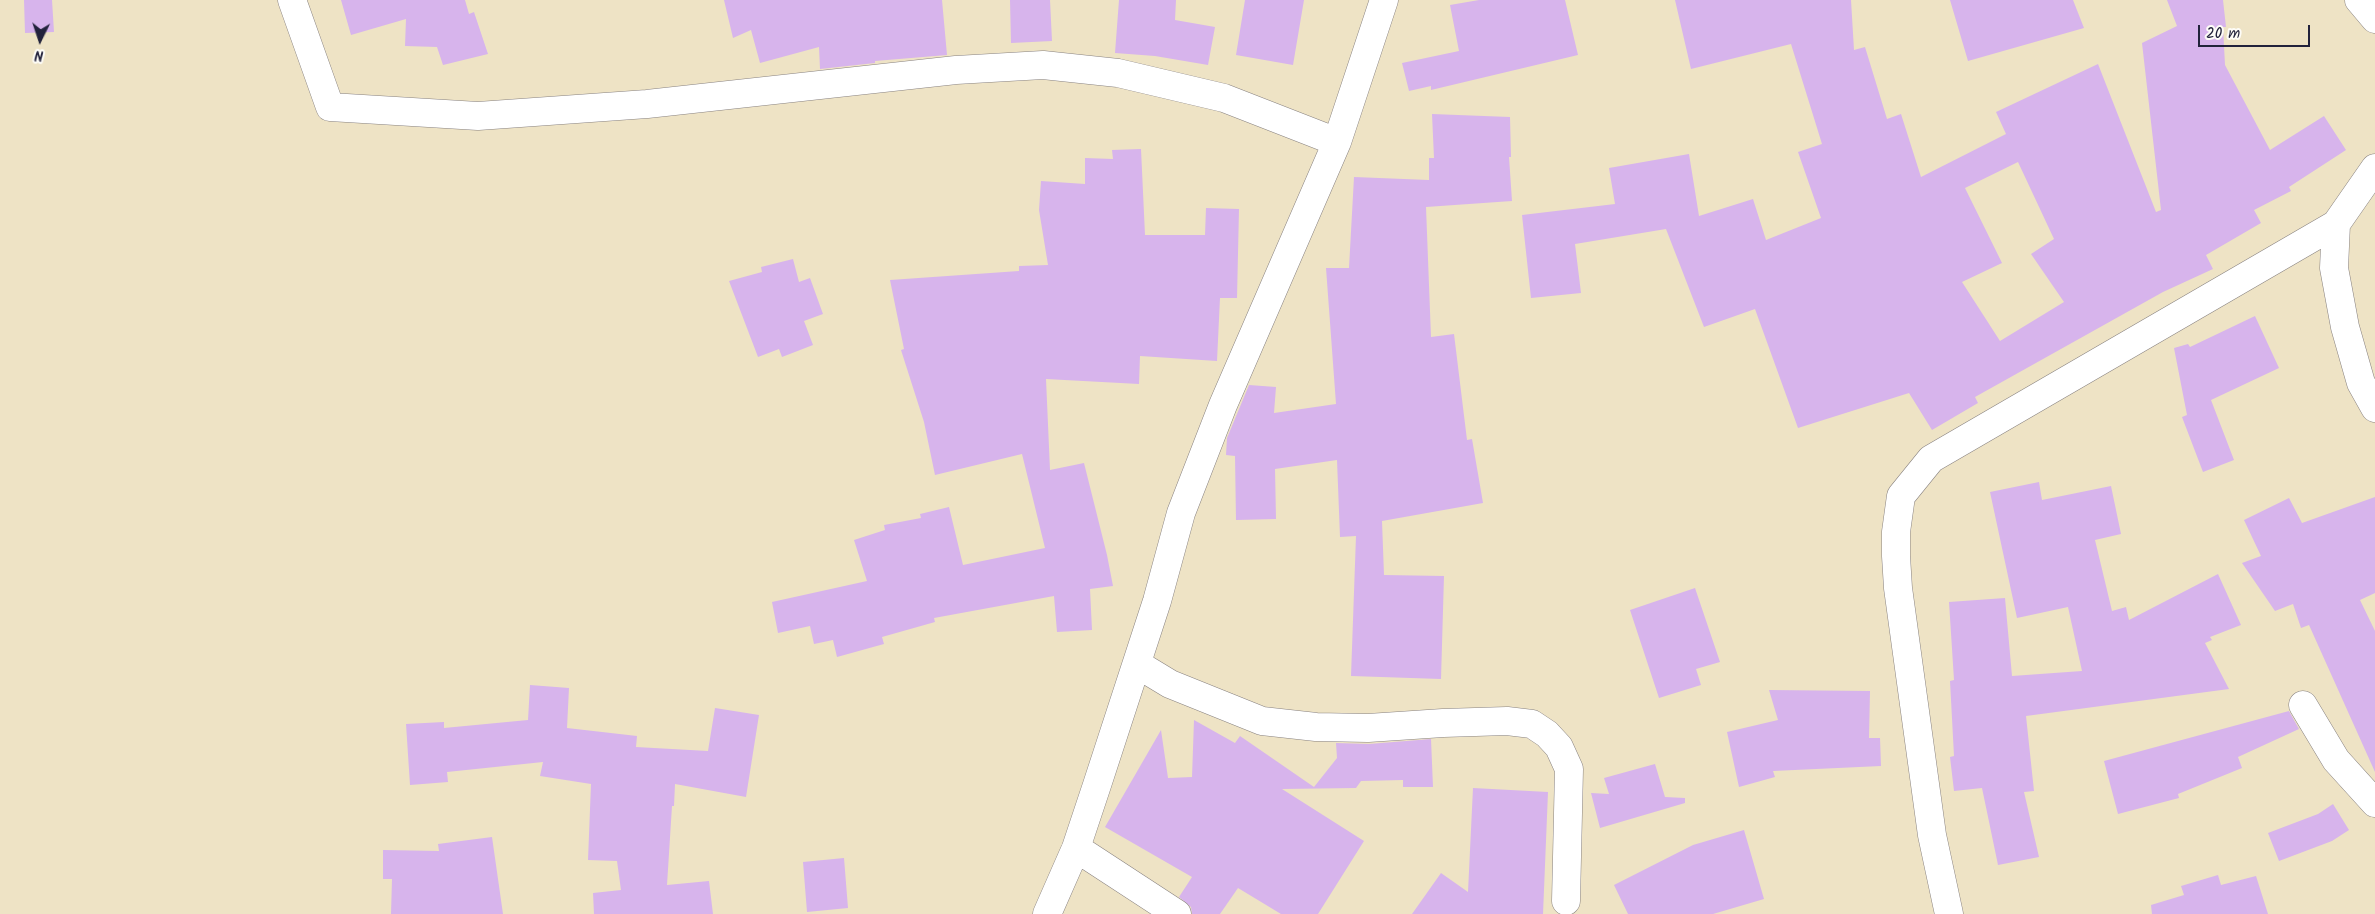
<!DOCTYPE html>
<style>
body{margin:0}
#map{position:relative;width:2375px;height:914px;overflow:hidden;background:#eee3c5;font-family:Kalam,sans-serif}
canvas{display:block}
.north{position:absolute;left:15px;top:15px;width:50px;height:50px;-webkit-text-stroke:4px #fdfcf7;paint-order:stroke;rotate:184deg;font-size:14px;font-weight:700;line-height:20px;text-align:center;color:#22223b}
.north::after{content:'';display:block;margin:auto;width:18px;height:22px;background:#22223b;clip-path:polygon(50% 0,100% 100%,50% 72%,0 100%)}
.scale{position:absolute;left:2198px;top:25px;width:112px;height:22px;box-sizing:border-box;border:2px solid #22223b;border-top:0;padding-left:6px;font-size:15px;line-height:18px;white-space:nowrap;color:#22223b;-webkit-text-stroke:4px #fdfcf7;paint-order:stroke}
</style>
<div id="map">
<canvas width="2375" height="914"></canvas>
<div class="north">N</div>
<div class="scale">20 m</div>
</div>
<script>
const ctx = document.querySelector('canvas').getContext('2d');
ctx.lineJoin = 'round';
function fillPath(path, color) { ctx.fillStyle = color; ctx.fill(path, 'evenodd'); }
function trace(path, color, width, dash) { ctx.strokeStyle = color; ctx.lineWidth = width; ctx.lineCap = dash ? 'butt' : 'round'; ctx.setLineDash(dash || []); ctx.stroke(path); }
const building = new Path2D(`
 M24,0H52L54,32L25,33Z
 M341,0H465L469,14L474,12L488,54L443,65L437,47L405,46L406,19L351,35Z
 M724,0H942L947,55L875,61V63L820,69L819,47L760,63L751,30L733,38Z
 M1010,0H1050L1052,41L1011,43Z
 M1119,0H1176L1175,20L1215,27L1208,65L1155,56L1115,53Z
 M1245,0H1304L1293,65L1236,55Z
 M1479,0H1565L1578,55L1431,90V86L1409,91L1402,63L1459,51L1450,5Z
 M1675,0H1851L1854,50L1865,47L1887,119L1901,114L1921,177L2006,134L1996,112L2098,64L2156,212L2161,210L2142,43L2177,26L2167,0H2223L2226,27H2223L2225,65L2270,150L2324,116L2346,150L2289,187L2291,191L2254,210L2261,223L2206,255L2213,269L2163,292L1975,397L1978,403L1932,430L1909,393L1798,428L1755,309L1704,327L1666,229L1575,244L1581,293L1531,298L1522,215L1615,204L1609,168L1689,154L1699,216L1753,199L1766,240L1821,218L1798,152L1822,144L1791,44L1691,69ZM2018,162L2054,239L2031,254L2064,302L2000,341L1962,282L2002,263L1965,188Z
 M1950,0H2073L2084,28L1968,61Z
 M1432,114L1510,117L1511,157H1509L1512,201L1426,207L1431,337L1454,334L1467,440L1472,439L1483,503L1382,521L1384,575L1444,576L1441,679L1351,676L1356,536L1340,537L1337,460L1275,469L1276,519L1236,520L1235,456L1226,455L1227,438L1249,385L1276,387L1274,413L1336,404L1326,268H1349L1354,177L1429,180V158H1434Z
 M1141,149L1145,235H1205L1206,208L1239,209L1237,298H1220L1217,361L1140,356L1139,384L1046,379L1050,470L1084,463L1107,555L1113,586L1090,589L1092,630L1057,632L1054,596L934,618L935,622L882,637L884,644L837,657L833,640L814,644L810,626L778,633L772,602L867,581L854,540L885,530L884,525L921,518L920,514L949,507L963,565L1045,548L1022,454L935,475L924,422L901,350L904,349L890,280L1019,271V266L1048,265L1039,210L1041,181L1085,184V158L1113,159L1112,150Z
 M793,259L799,282L810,278L823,314L804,321L813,345L782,357L779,349L758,357L729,281L762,272L761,267Z
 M2255,316L2279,368L2211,400L2234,460L2203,472L2182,417L2187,415L2174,348L2188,344L2190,347Z
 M2039,482L2042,500L2111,486L2121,534L2095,540L2112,611L2126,607L2129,620L2218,574L2241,625L2210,637L2212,640L2205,643L2229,689L2026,716L2034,791L2024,792L2039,857L1998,865L1982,788L1954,791L1950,757L1954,756L1950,681L1954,680L1949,602L2005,598L2012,676L2082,671L2068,607L2017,618L1990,492Z
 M2375,497V593L2360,600L2375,631V772L2309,625L2301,628L2293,604L2275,611L2242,563L2261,556L2244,520L2289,498L2302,523Z
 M1695,588L1720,662L1696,669L1701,685L1659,698L1630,610Z
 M530,685L569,688L567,728L637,736L636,747L708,751L715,708L759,715L746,797L675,784L674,806H672L667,885L709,881L713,914H594L593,893L621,890L617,861L588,860L591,784L540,776L543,762L447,772L448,782L410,785L406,724L444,722V728L528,720Z
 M1769,690L1870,691L1869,738H1880L1881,766L1773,771L1775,777L1739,787L1727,732L1778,720Z
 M2289,711L2299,729L2238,757L2242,768L2178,794L2179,798L2118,814L2104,761Z
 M1194,720L1235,743L1240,736L1314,787L1337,758L1336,743L1369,744L1431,739L1433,787H1403V780L1361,781L1356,788L1282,789L1364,841L1318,914H1281L1238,888L1220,914H1192L1191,907L1179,897L1192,877L1105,827L1161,730L1168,778L1192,777Z
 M1655,764L1665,797L1685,798V803L1600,828L1591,793L1609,794L1604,778Z
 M1473,788L1548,792L1543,914H1412L1441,873L1468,892Z
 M2333,804L2349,830L2332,841L2279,861L2268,833L2318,814Z
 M1744,830L1764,899L1713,914H1628L1614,885L1693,845Z
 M492,837L503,914H391L392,879H383V850L439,851L438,844Z
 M844,858L848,908L807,912L803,862Z
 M2218,875L2221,885L2256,876L2268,914H2152L2151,905L2184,895L2181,886Z`);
const street = new Path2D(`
 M292,0L330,107L478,116L647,104L956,70L1043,65L1118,73L1224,98L1337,142
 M2359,0L2375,19
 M2375,168L2336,224L2334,268L2345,327L2361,383L2375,408
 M1137,664L1170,684L1262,721L1316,727L1368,728L1443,723L1507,721L1532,724L1547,734L1559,747L1569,769L1566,901
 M2303,705L2336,760L2375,803
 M1076,848L1177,914
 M1047,914L1076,848L1097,785L1157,601L1181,513L1223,405L1337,142L1384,0
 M1949,914L1932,835L1898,588L1896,556V532L1901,496L1931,459L2336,224`);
fillPath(building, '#d7b4ec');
trace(street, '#888280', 29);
trace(street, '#fff', 28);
</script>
